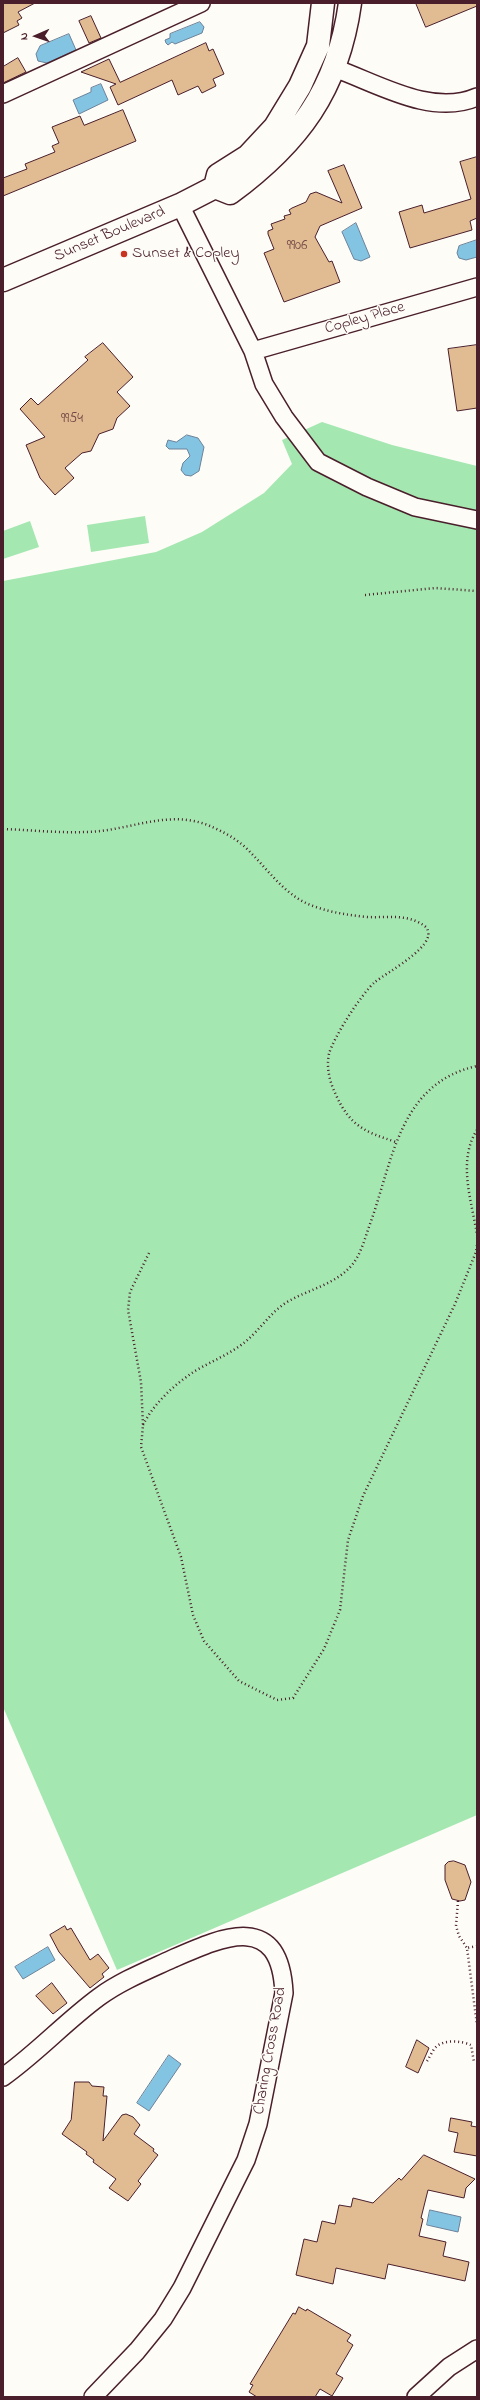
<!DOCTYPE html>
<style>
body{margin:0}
#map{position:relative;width:480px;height:2400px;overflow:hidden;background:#fdfcf7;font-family:"Indie Flower",sans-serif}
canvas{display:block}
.frame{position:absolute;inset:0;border:4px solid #4a1f2b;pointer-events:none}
.north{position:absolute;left:16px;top:16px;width:40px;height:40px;-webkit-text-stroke:3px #fdfcf7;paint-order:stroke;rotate:268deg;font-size:11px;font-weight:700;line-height:16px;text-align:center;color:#4a1f2b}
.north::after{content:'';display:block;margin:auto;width:14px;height:18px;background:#4a1f2b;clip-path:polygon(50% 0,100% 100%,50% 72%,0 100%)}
</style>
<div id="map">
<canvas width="480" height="2400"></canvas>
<div class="frame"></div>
<div class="north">N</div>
</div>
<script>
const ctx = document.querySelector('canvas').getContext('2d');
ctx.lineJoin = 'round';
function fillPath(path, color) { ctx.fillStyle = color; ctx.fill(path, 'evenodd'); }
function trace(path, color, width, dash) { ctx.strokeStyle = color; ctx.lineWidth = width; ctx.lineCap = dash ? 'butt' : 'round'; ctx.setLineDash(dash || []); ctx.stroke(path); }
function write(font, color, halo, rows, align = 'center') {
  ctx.font = font + ' "Indie Flower",sans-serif'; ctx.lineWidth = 3; ctx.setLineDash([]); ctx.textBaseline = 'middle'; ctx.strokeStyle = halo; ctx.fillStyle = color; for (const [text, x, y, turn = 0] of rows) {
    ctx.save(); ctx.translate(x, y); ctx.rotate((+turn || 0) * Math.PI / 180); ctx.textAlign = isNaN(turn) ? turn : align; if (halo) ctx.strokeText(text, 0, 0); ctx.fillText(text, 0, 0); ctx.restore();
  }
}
const green = new Path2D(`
 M322,422L392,445L477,466V1815L117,1970L3,1707V581L156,552L202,532L264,493L292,464L282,440Z
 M145,516L149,543L91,552L87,525Z
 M30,521L39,547L3,559V531Z`);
const water = new Path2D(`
 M200,22L204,27L202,33L175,44L172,42L168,45L166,43L165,40L170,38V34Z
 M69,34L76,50L47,63L38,61L36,54L40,46Z
 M101,84L108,100L79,114L73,100L91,92V88Z
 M356,223L370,257L361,261L354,259L342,232Z
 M477,240V257L466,260L459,258L457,253L459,246Z
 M187,435L198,438L204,447L199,471L191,476L185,475L181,470L183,463L190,456L187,449H169L166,446L168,440L176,442Z
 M48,1947L55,1960L23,1979L15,1967Z
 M169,2055L181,2064L149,2111L137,2103Z
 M430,2210L461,2217L458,2232L427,2225Z`);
const building = new Path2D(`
 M3,3H35L18,12L22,18L17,21L19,25L3,33Z
 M416,3H477V6L426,27Z
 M91,16L101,38L89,43L79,21Z
 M206,43L209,51L213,49L224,74L213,79L216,86L202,93L198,86L178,95L172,80L118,105L110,87L116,84L81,72L109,59L120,82Z
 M18,58L26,72L3,83V67Z
 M123,110L136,141L3,196V178L27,169L25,164L55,152L52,146L59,143L52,127L80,116L84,125Z
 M477,157V218L470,221L472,230L410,248L399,212L422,205L424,213L471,199L460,162Z
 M344,165L362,208L320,226L315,237L329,262L332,261L340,282L284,302L264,253L274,249L268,234V231L273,229L271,224L285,219L284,216L291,214L289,210L292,208L306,202L310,194L316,192L342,203L328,171Z
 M103,343L133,377L117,392L130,406L117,418L113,429L99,434L91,451L82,453L65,468L74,478L55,495L40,478L26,445L45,437L20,409L31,398L38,405L88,360L85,357Z
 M477,345V408L457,411L448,349Z
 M454,1861L465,1865L471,1882L465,1900L460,1901L452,1899L445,1880V1865L448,1862Z
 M65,1926L67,1930L71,1928L90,1960L98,1954L109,1968L102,1974L104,1977L90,1988L59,1952L50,1935Z
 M52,1983L67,2003L53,2014L36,1996Z
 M417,2040L429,2048L418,2073L406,2067Z
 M75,2082H89L92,2086L104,2087L103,2096H107L103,2141L122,2115L126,2114L133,2117L140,2125L134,2134L154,2149L153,2151L158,2155L138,2181L141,2184L128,2201L109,2188L116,2179L93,2162L94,2160L86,2154L87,2152L62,2134L71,2120Z
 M451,2118L472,2122L471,2126L477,2127V2156L454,2152L458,2133L449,2131Z
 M424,2155L475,2179L466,2188L464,2198L428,2190L421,2218L423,2219L419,2236L446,2242L443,2256L469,2262L465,2281L388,2264L385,2279L336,2268L333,2284L296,2275L304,2239L317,2242L322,2221L335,2224L339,2205L351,2207L353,2198L373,2203L399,2178L401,2180Z
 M299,2307L306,2311L307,2309L351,2335L347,2341L353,2345L336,2374L343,2378L332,2396L320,2389L315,2397H257L249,2392L253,2385L250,2384L293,2313L295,2314Z`);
const path = new Path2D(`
 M365,595L435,588L477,591
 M3,829C30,830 58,833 85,832C127,832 168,808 210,826C224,832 239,840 250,852C271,873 287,898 316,907C333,913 349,915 367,917C388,918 410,913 427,928C428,931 429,935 428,937C423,953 388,972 375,982C362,993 333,1038 329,1054C326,1068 330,1083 336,1095C350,1126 365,1132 396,1142
 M477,1130C457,1161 472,1202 477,1235
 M149,1253L130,1292L128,1310L141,1382L143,1425L141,1447L181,1557L193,1615L204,1641L239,1681L277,1700L293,1698L324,1649L340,1610L348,1540L363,1496L455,1304L476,1252L477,1245
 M143,1425C154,1403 175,1384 195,1371C212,1361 230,1354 245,1342C260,1330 272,1310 289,1301C310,1289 336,1284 352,1265C361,1254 365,1238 370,1224C393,1161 399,1083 477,1066
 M458,1901L456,1926L459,1936L467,1948
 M477,1946L467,1948L477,2025
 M427,2061C430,2057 432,2051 436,2047C444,2039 462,2041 471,2045L474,2062`);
const minor = new Path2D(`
 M334,68C377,83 431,117 477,97
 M3,94L201,3
 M180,205L253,351L264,384L284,417L318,462L367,487L415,507L477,520
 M253,351L477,287
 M3,2077C37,2053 65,2022 99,1997C121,1981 146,1971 172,1959C222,1937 280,1910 284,1993L258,2124L246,2160L182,2288L163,2319L137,2351L93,2397
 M416,2397L449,2367L477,2349`);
const major = new Path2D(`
 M215,187L218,175L248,156L275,127L300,86L318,46L323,3
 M3,280L180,205L215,187L230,193C298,143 338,90 350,3`);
const markers = [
 [124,254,4,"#c8321e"]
];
const numberNames = [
 ["9906",297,247],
 ["9954",72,420]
];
const streetNames = [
 ["Sunset Boulevard",110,235,-23],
 ["Copley Place",365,319,-16],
 ["Charing Cross Road",271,2051,-80]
];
const poiNames = [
 ["Sunset & Copley",132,254]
];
fillPath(green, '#a5e7b1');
fillPath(water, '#83c4e3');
trace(water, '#6c8299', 1);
fillPath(building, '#e1bb92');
trace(building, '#4a1f2b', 1);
trace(minor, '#4a1f2b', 20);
trace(major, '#4a1f2b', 25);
trace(path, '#4a1f2b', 2.5, [1, 3]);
trace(minor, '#fdfcf7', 17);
trace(major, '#fdfcf7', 22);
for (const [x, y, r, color] of markers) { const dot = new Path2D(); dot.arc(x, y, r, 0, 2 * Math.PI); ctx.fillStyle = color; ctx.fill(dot); trace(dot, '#fdfcf7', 1.5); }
write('14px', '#704645', null, numberNames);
write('16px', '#4a1f2b', '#fdfcf7', streetNames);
write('16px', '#4a1f2b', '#fdfcf7', poiNames, 'left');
</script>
